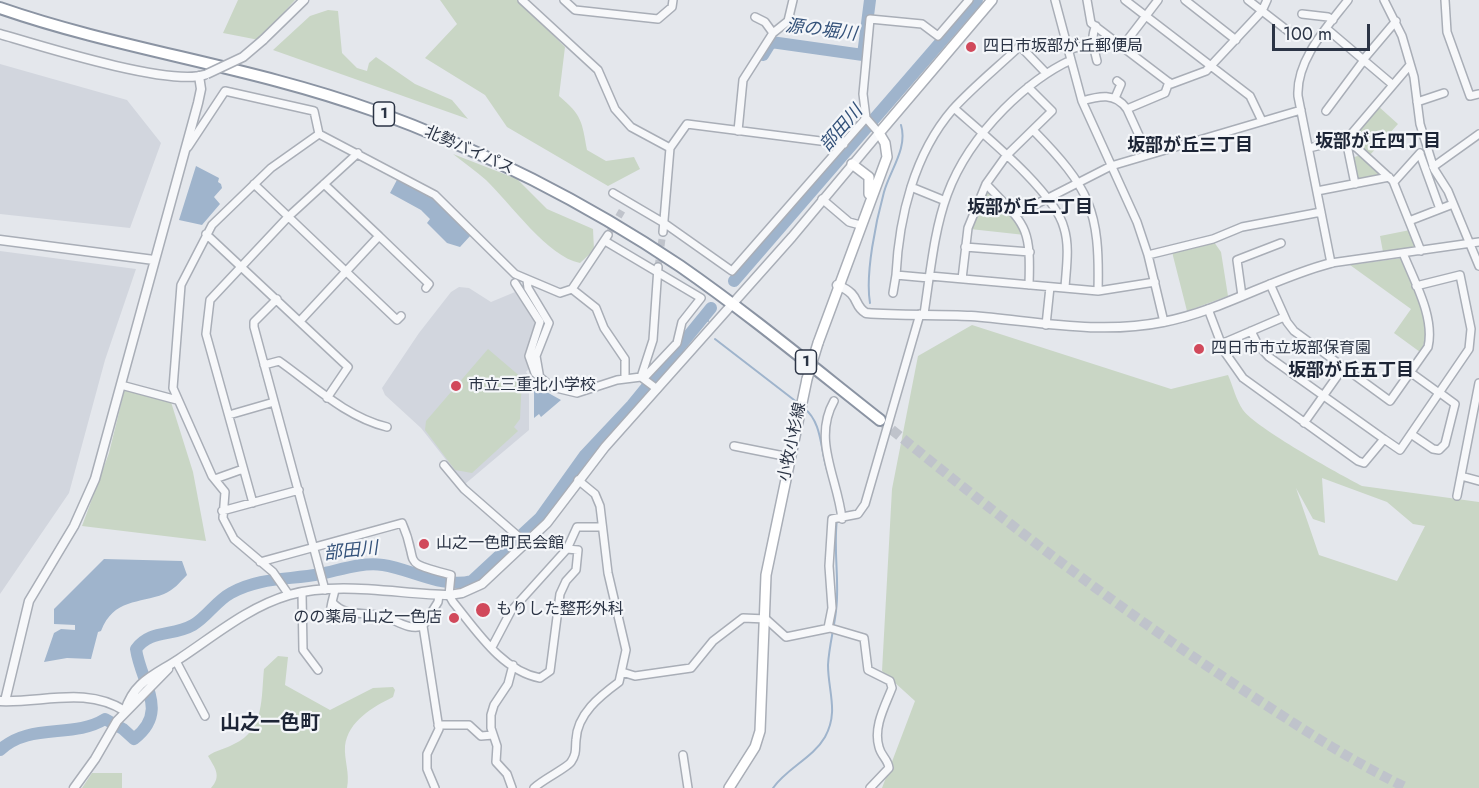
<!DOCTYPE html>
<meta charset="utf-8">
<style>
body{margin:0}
#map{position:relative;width:1479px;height:788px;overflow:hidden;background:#e4e7ec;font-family:Jost,sans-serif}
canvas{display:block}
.scale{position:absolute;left:1272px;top:24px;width:98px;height:27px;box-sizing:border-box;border:3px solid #2b3445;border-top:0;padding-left:8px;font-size:18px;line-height:21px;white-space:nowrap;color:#2b3445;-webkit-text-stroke:4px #f4f6f9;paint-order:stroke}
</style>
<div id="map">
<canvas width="1479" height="788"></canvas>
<div class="scale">100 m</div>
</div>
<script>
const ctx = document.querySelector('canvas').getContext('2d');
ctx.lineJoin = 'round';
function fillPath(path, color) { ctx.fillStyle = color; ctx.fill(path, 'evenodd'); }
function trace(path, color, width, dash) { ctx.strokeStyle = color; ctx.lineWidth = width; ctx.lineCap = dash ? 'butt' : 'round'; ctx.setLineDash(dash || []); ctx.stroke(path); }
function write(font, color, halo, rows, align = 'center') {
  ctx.font = font + ' Jost,"Noto Sans JP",sans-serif'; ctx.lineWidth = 4.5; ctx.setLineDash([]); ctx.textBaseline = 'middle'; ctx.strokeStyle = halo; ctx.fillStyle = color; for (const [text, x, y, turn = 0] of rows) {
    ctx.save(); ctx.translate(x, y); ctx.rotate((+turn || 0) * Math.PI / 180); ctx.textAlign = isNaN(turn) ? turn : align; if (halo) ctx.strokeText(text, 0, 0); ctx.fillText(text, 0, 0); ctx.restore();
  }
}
const built = new Path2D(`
 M0,64L127,100L161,143L130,228L0,214Z
 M0,251L136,269L105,360L69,493L0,594Z
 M459,287L469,288L491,302L515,292L535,323L527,357L530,367L526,372L529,376V430L465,484L421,428L385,395L382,388L419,333L451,292Z`);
const green = new Path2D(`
 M238,0H295L259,40L223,33Z
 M440,0H518L565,47L559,96C582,115 582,122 587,150L606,161L634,157L640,169L608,186L507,127L485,95L425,58L457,24Z
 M328,10L338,11L342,53L357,68L367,71L369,63L376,57L415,84L452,100L468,119L273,50L310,16Z
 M1378,106L1398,124L1369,156L1352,139Z
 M453,154L517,179L547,209L593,229L594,250L580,263C548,257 510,203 486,180C476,171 464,163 453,154Z
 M1361,155L1383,175L1356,182L1351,158Z
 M987,189L1018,221L1025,235L970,229Z
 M1410,230L1417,248L1383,252L1380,236Z
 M1214,242L1221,252L1228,296L1187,311L1172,252Z
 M1402,258C1412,284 1437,326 1420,352L1394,333L1411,309L1350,265Z
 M972,325L1171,389L1228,375C1233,386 1236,400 1243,410C1256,428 1339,474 1362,486L1479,502V788H882L915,701L882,671L892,489L918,356ZM1322,478L1387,502L1413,524L1425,526L1397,581L1319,555L1296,488L1313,519L1325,523Z
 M488,349L522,378L520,419L514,427L518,431L472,473L455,470L425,430L426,421Z
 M125,388L171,402L193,472L206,541L82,526L109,453Z
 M278,656L288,657L285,685L330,710L373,688L393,687L395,690L393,697C373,707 348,721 345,746C344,760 350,773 347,788H211C222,776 215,768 208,756C216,750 225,749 234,744C265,730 261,697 264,669Z
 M92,773H122V788H82Z`);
const water = new Path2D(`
 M196,166L219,178L218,182L221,184L222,188L214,197L220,204L202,225L179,220Z
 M398,178L432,197L471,235L460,247L447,243L427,223L430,219L421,210L390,193Z
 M534,385L561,400L541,417L539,414L534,418Z
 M104,559L182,561L187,575C180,582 174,590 164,594C139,604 114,598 101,631L98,632L91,659L67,658L44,662L54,633L61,629L75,630V625L54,624V609Z`);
const stream = new Path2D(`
 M870,303C865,274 876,221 884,192C890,170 908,148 901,125
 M706,314L708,321
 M715,339L798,403
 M804,408C823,423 820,451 828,473
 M773,788C787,768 813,758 825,737C839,712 828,691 828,665C829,646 834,629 836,611C840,581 833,552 837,519`);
const river = new Path2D(`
 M763,55L771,42L863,55L870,0
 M734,281L977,0
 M0,750C30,722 73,739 105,719L123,729L134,739C170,711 141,684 136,649C151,629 172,637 193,625C207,617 216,601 231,593C260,577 289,580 320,574C340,570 361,562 383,565C411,569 443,589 472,581L540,518L585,455L632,405L711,308`);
const minorTunnel = new Path2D(`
 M608,235L623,209
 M658,267L663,232`);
const trunkTunnel = new Path2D(`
 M880,420C991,511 1104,598 1225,678C1284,717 1343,757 1407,788`);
const minor = new Path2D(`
 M522,0L598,70L615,109L631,127L670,148
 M564,0L575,10L658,19L672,7L673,0
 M1055,0L1082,101L1137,222L1148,255L1164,322
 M1087,0L1091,23L1171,84L1206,71L1262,11L1267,0
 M1125,0L1250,96L1262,121
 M1185,0L1236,40
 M1248,0L1288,31
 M1348,0C1327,27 1296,60 1298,96L1331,263L1479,242
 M1384,0L1402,36L1414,77L1420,124L1434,169L1448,191L1479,266
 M1445,0L1447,32L1470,96L1479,94
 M1302,14L1328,17L1333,20
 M755,17L765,22L773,33
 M1096,26C1090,37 1094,49 1097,61
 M1327,29L1393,85
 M1122,47L1158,0
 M1068,50L1093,43
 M1363,60L1396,21
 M1115,98L1121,84L1117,81
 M1082,101C1099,96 1115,92 1127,109L1165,93L1169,82
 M1417,102L1444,93
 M954,108C983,134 1055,192 1064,228C1070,247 1066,269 1065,288
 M1127,109L1148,155
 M1326,111L1364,60
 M1033,130C1090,188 1100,210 1098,291
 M738,131L743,80L773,33L788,21L793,0
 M879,133L866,118L863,94L870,19L922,24L938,36L969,0
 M1347,139L1393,181L1421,251
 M1346,140L1355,184
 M188,147L225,91L314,111L319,134L435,195L515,274L560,293L572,289L608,235
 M1309,148L1347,139L1410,65
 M1420,154L1440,209
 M1433,167L1479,134
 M1394,182L1420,153
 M254,184L397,320L401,316
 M986,184L1006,156L1052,111L1028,87
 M911,187L943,200
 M1317,191L1389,177
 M613,193L664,223L732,271L866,118
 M822,199L849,222L860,225
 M1015,215L1111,166L1301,110
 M1409,221L1453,204
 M663,232L670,148L687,124L844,144
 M206,234L348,367L327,398
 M379,236L429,284L426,288
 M605,241L701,298L682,322L677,343L644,378
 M965,247L1030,252
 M1148,255L1213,239L1242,227L1321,212
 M930,276L1098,291L1155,282
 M929,278L896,275C899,217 914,154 953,109C974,86 998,67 1020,46L1046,73
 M962,279L968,228L986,184C1026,226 1031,225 1029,285
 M527,280L528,288L549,323L536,356L540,379
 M515,283L540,322L529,356L535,373L552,387L577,393L617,380L641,377L657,389
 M1270,284L1287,322L1294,331L1390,401L1428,347C1435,317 1414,281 1403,253
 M572,289L596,308L604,328L625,359V378
 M893,293L896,275
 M1242,296L1237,260L1281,243
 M277,299L254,322V327L325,590
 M1208,309L1224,351L1243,378L1358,461L1364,463L1384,439L1400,450L1469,349L1471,329L1460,275L1416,286
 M924,314C937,226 938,176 1004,109C1024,89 1045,72 1071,60
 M300,321L379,236L324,184
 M1046,325L1050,287
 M1251,331L1258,345L1269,357L1384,439
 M1221,344L1284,317
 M264,365L279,361C313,385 346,417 387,427
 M1410,372L1439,393
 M641,377L653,340L658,267
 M121,385L177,400
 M834,401C812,440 838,479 842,519
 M229,415L274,402
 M1304,423L1343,368
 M1411,434L1433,449L1439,450L1445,444L1455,404L1440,393
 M734,446L789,457
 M444,465L464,489L527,544
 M1461,476L1479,481
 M215,479L243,469
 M1457,496L1479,383
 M253,503L206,334L210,300L288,217L358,153
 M222,511L299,490
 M260,562L402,523C421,566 397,561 451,575L449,595L453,602C476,630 502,671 540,678L550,671L560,594L566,581L576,570L578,550L567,549L577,527H602
 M335,590L332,602C346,618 364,611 382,616C395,619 408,631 423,626
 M302,593L303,650L318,670
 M289,595L273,572L234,539L223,518L225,492L212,476L173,388L181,285L212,225L271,168L319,134
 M329,618L332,602
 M828,628L832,608L829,566L832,519L858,514L865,504L920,314
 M492,647L511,611L567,549
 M176,661L205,716
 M622,672L635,676L691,668L713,641L743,618L766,619L786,637L830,628L864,638L868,670L890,681L892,688C885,706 873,727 879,747C881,756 888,759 889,768L870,788
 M438,725H469L481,736L493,735
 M683,755L688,788
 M435,788L427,769V754L439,729L423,626L438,602L439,595
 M512,788L507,774L496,762L497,746L491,728V715L494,705L508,684L513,665
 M534,788C543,779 567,768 571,762C577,753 575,749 576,740C577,714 600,696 619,682L626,650L608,573L600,506L595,494L578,480`);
const tertiary = new Path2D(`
 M0,34C41,46 168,86 204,75
 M263,40L304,0
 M0,240L154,260
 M837,285C862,295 852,305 866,313C900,316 936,314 971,316C1035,321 1098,335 1163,322C1221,311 1273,278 1331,263
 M0,701C43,703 86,686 125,711
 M5,701L29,601L74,526L95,479L198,103L201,89L199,76
 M125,711C134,681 155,675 179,659C214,636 248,607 289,595C339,581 398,594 449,595L462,593L482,584L547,523L605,447L792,237L879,133
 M74,788L95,759L117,721L168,669`);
const secondary = new Path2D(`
 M852,164L869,177V194
 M818,343L887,157L885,143L879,133L992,0
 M729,788L755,747L760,731L766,575L807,379`);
const trunk = new Path2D(`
 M0,8C121,50 250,66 372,110C479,149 585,202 680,266C749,314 814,368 880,420`);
const tertiaryBridge = new Path2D(`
 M207,74L243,57L263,40`);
const secondaryBridge = new Path2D(`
 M807,379L818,343`);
const markers = [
 [971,47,6,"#d1495b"],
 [1199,349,6,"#d1495b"],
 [456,386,6,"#d1495b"],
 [424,544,6,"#d1495b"],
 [483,610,8,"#d1495b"],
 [454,618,6,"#d1495b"]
];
const shields = [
 [384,114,21],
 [806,362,21]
];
const shieldNames = [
 ["1",384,114],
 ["1",806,362]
];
const poiNames = [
 ["四日市坂部が丘郵便局",983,47],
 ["四日市市立坂部保育園",1211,349],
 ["市立三重北小学校",468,386],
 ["山之一色町民会館",436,544],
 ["もりした整形外科",496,610],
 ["のの薬局 山之一色店",442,618,"right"]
];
const streetNames = [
 ["北勢バイパス",469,151,24],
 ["小牧小杉線",793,442,-78]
];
const waterNames = [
 ["源の堀川",821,31,7],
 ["部田川",842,129,-49],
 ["部田川",351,552,-6]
];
const neighbourhoodNames = [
 ["坂部が丘四丁目",1378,143],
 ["坂部が丘三丁目",1190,147],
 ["坂部が丘二丁目",1030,209],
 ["坂部が丘五丁目",1351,372]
];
const quarterNames = [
 ["山之一色町",270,724]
];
fillPath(built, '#d2d6de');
fillPath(green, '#c9d6c5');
fillPath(water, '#9fb4cc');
trace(stream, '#9fb4cc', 2);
trace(river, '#9fb4cc', 12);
trace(minorTunnel, '#bfc3cb', 7, [7, 3.5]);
trace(trunkTunnel, '#bfc3cb', 10, [10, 5]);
trace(minor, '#a9aeb7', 10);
trace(tertiary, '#a9aeb7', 11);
trace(secondary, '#a9aeb7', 12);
trace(trunk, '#8b94a3', 14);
trace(minor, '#f7f8fa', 7);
trace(tertiary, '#f7f8fa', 8);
trace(secondary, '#fff', 9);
trace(trunk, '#fff', 10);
trace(tertiaryBridge, '#a9aeb7', 11, []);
trace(secondaryBridge, '#a9aeb7', 12, []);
trace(tertiaryBridge, '#f7f8fa', 8);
trace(secondaryBridge, '#fff', 9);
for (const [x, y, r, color] of markers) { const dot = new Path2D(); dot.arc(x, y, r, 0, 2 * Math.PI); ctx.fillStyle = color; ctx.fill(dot); trace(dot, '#f4f6f9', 2); }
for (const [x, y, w] of shields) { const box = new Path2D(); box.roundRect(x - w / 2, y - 12, w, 24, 4.5); ctx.fillStyle = '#f4f6f9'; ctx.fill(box); trace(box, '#2b3445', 1.5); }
write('bold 15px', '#2b3445', null, shieldNames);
write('16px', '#2b3445', '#f4f6f9', poiNames, 'left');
write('16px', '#2b3445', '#f4f6f9', streetNames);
write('italic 18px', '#34527a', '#f4f6f9', waterNames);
write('bold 18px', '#1d2536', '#f4f6f9', neighbourhoodNames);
write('bold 20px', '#1d2536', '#f4f6f9', quarterNames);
</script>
